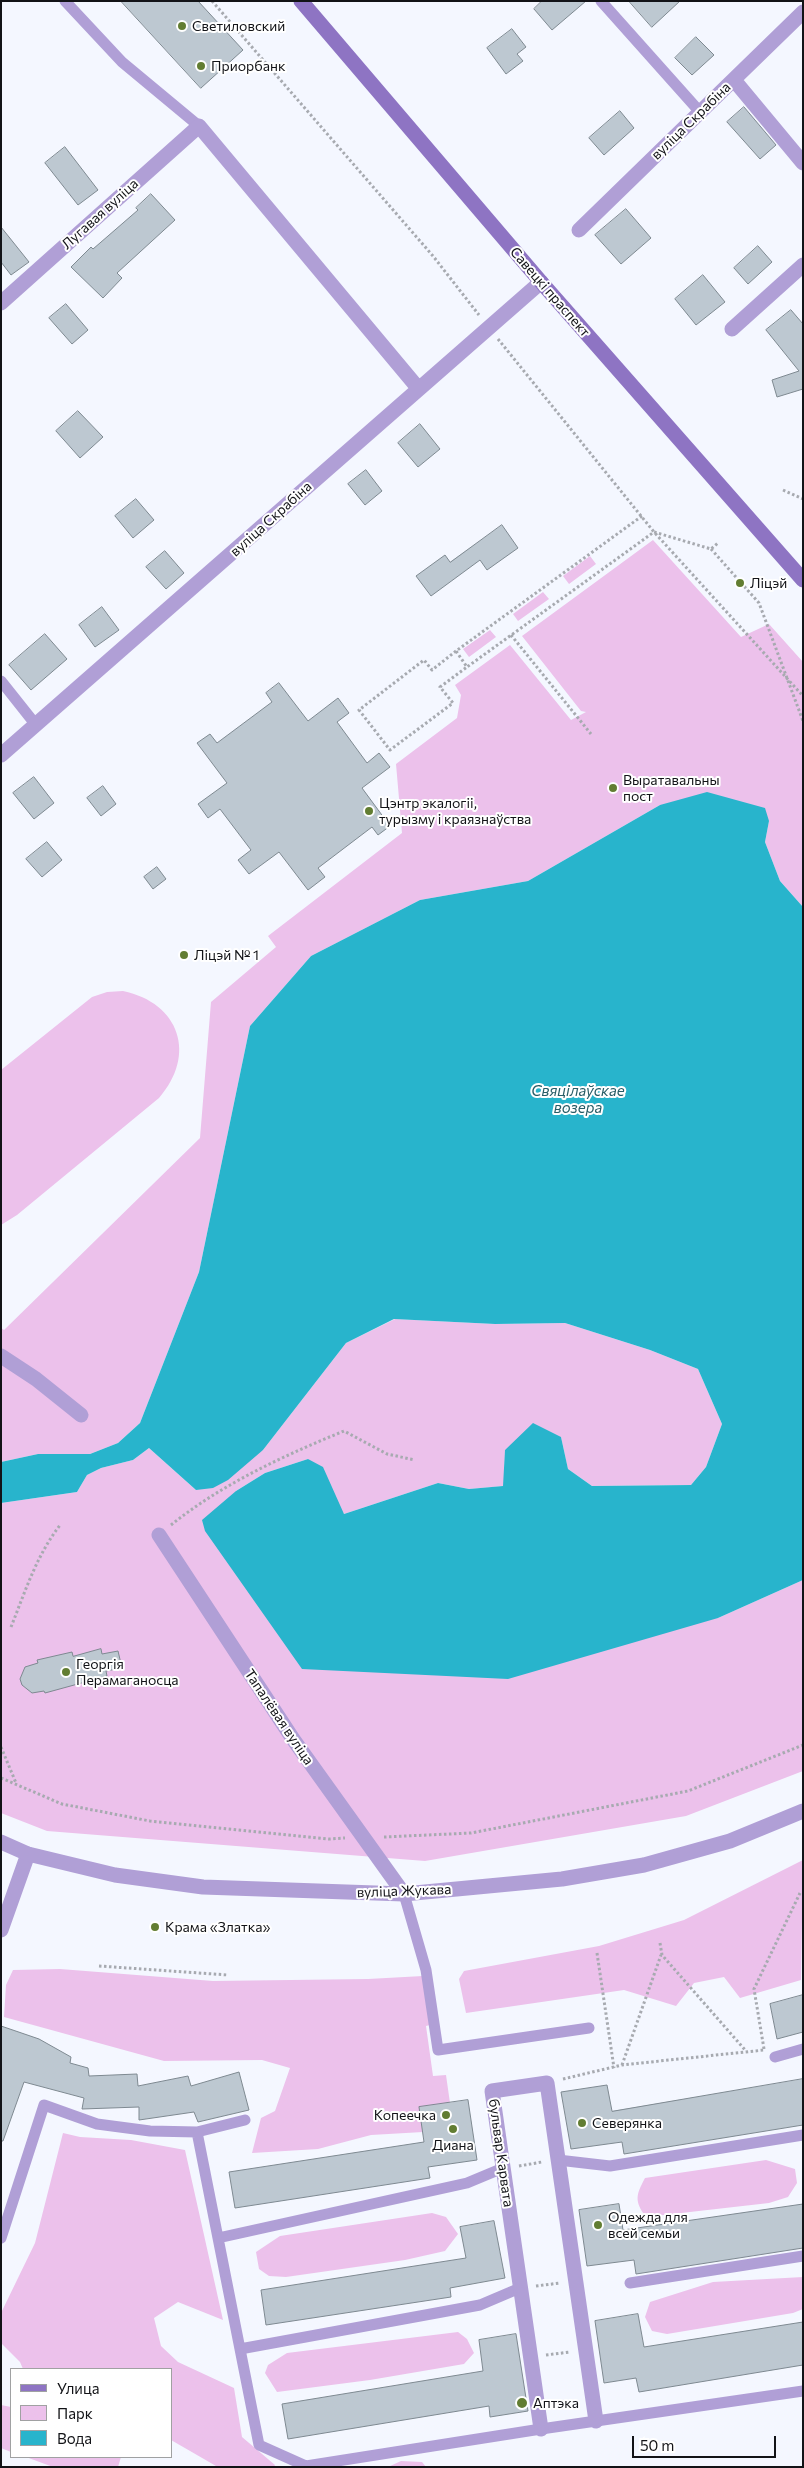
<!DOCTYPE html>
<meta charset="utf-8">
<style>
body{margin:0}
#map{position:relative;width:804px;height:2468px;overflow:hidden;background:#f4f7ff;font-family:Commissioner,sans-serif}
canvas{display:block}
.frame{position:absolute;inset:0;border:2px solid #121317;pointer-events:none}
.legend{position:absolute;left:10px;top:2368px;width:162px;height:90px;box-sizing:border-box;background:#fff;border:1px solid #a0a1a2;margin:0;padding:6px 9px;list-style:none;font-size:15px;color:#121317}
.legend li{display:flex;align-items:center;gap:10px;height:25px}
.legend b{width:25px;border:1px solid #a0a1a2}
.scale{position:absolute;left:632px;top:2436px;width:144px;height:22px;box-sizing:border-box;border:2px solid #121317;border-top:0;padding-left:6px;font-size:15px;line-height:18px;white-space:nowrap;color:#121317;-webkit-text-stroke:4px #fff;paint-order:stroke}
</style>
<div id="map">
<canvas width="804" height="2468"></canvas>
<div class="frame"></div>
<ul class="legend">
<li><b style="height:6px;background:#8e74c3"></b>Улица</li>
<li><b style="height:14px;background:#ecc1eb"></b>Парк</li>
<li><b style="height:14px;background:#28b4cc"></b>Вода</li>
</ul>
<div class="scale">50 m</div>
</div>
<script>
const ctx = document.querySelector('canvas').getContext('2d');
ctx.lineJoin = 'round';
function fillPath(path, color) { ctx.fillStyle = color; ctx.fill(path, 'evenodd'); }
function trace(path, color, width, dash) { ctx.strokeStyle = color; ctx.lineWidth = width; ctx.lineCap = dash ? 'butt' : 'round'; ctx.setLineDash(dash || []); ctx.stroke(path); }
function write(font, color, halo, rows, align = 'center') {
  ctx.font = font + ' Commissioner,sans-serif'; ctx.lineWidth = 4; ctx.setLineDash([]); ctx.textBaseline = 'middle'; ctx.strokeStyle = halo; ctx.fillStyle = color; for (const [text, x, y, turn = 0] of rows) {
    ctx.save(); ctx.translate(x, y); ctx.rotate((+turn || 0) * Math.PI / 180); ctx.textAlign = isNaN(turn) ? turn : align; if (halo) ctx.strokeText(text, 0, 0); ctx.fillText(text, 0, 0); ctx.restore();
  }
}
const green = new Path2D(`
 M653,540L741,637L769,624L803,662V907L780,881L765,842L769,821L660,805L528,881L420,900L311,956L250,1026L199,1272L140,1423L118,1443L90,1454H38L1,1462V1328L4,1330L200,1138L211,1002L276,947L268,936L402,833L396,764L457,718L461,695L455,685L510,645L571,720L586,712L581,711L522,636Z
 M590,556L596,564L569,584L563,576Z
 M543,592L549,599L518,621L513,614Z
 M490,630L496,637L469,657L463,649Z
 M123,991C180,1003 197,1055 159,1098L17,1215L1,1225V1070L92,997L107,992Z
 M395,1319L495,1324L565,1323L650,1350L698,1369L722,1424L706,1467L691,1485L592,1486L568,1469L561,1437L505,1450L504,1486L469,1489L438,1483L344,1514L308,1459L265,1473L236,1491L718,1618L803,1580V1771L686,1816L425,1861L47,1831L1,1813V1503L77,1492L87,1475L101,1468L133,1460L149,1448L196,1490L263,1450L346,1343Z
 M803,1860L801,1980L740,1998L724,1977L694,1983L676,2006L624,1990L466,2013L459,1979L464,1971L599,1946L684,1920Z
 M60,1969L213,1981L368,1979L423,1976L430,2025L426,2026L433,2076L446,2075L450,2103L423,2132L371,2135L318,2149L252,2153L261,2118L275,2111L290,2068L262,2060L164,2061L4,2017L6,1985L13,1970Z
 M63,2133L80,2137L131,2140L185,2150L223,2320L178,2302L154,2318L161,2346L178,2362L234,2388L242,2437L275,2465L274,2467L216,2466L171,2440V2369H23L20,2362L1,2343V2313L35,2243Z
 M766,2160L795,2169L797,2183L788,2197L769,2203L646,2217C634,2201 636,2195 645,2178Z
 M432,2213L446,2217L458,2234L445,2251L405,2260L286,2277L269,2276L259,2269L256,2252L280,2236Z
 M803,2277V2309L793,2313L667,2334L652,2331L645,2317L650,2302L713,2282Z
 M458,2332L467,2339L474,2353L464,2364L370,2380L277,2392L265,2373L268,2365L287,2353Z
 M1,2405L11,2407V2452L1,2448Z
 M26,2457H121L118,2467H53Z
 M401,2461L422,2462L426,2467H388Z`);
const water = new Path2D(`
 M707,792L765,808L769,821L765,842L780,881L803,907V1580L718,1618L508,1679L302,1669L205,1531L202,1520L236,1491L265,1473L308,1459L323,1467L344,1514L438,1483L469,1489L503,1486L505,1450L533,1423L561,1437L568,1469L592,1486L691,1485L706,1467L722,1424L698,1369L650,1350L565,1323L495,1324L394,1319L346,1343L263,1450L228,1480L213,1488L196,1490L149,1448L133,1460L101,1468L87,1475L77,1492L1,1503V1462L38,1454H90L118,1443L140,1423L199,1272L250,1026L311,956L420,900L528,881L660,805Z`);
const building = new Path2D(`
 M121,1H198L243,50L201,88Z
 M542,1H586L552,30L534,9Z
 M629,1H680L652,27Z
 M512,29L526,47L517,54L523,61L506,74L487,48Z
 M696,37L714,55L692,75L675,58Z
 M744,107L776,145L760,159L727,122Z
 M620,111L634,128L604,155L589,138Z
 M65,147L98,190L78,205L45,163Z
 M151,194L175,220L117,273L122,278L103,298L71,267L91,247L93,249L138,210L136,208Z
 M626,209L651,238L621,264L595,235Z
 M1,227L29,262L11,275L1,262Z
 M758,246L772,262L748,284L734,268Z
 M703,275L725,302L696,325L675,299Z
 M66,304L88,330L72,344L49,318Z
 M791,310L803,324V389L777,397L772,380L799,371L766,330Z
 M78,411L103,437L80,458L56,431Z
 M420,424L440,449L418,467L398,443Z
 M366,470L382,491L365,505L348,484Z
 M136,499L154,520L133,538L115,516Z
 M502,525L518,548L487,570L480,560L431,596L416,576L445,555L450,562Z
 M165,551L184,573L166,589L146,567Z
 M102,607L119,630L95,647L79,625Z
 M45,634L67,659L31,690L9,665Z
 M279,683L308,721L338,698L349,713L337,722L367,763L379,753L390,767L362,788L390,826L378,835L372,827L318,868L325,877L308,890L279,852L249,874L238,860L251,850L220,809L208,818L198,804L227,783L197,743L210,734L217,743L272,702L266,693Z
 M34,777L54,803L34,819L13,793Z
 M103,786L116,804L101,816L87,798Z
 M47,842L62,860L42,877L26,859Z
 M157,867L166,879L153,889L144,877Z
 M101,1649L102,1654L118,1651L122,1668L106,1671L107,1676L45,1693L44,1691L32,1693L22,1685L20,1679L25,1667L38,1663L37,1660L72,1652L73,1656Z
 M803,1995V2032L777,2039L770,2004Z
 M1,2026L39,2039L71,2057L70,2063L88,2068L89,2076L137,2074L138,2086L188,2076L191,2086L239,2072L249,2110L198,2122L194,2112L139,2120V2107L82,2109L84,2098L24,2082L3,2141H1Z
 M803,2079V2125L624,2154L622,2142L571,2149L561,2092L607,2085L612,2111Z
 M468,2100L477,2160L428,2167L430,2178L235,2208L229,2172L424,2142L419,2107Z
 M619,2204L623,2230L803,2204V2248L636,2274L634,2260L587,2266L579,2210Z
 M494,2221L505,2278L450,2288L451,2297L266,2325L261,2290L466,2258L460,2227Z
 M638,2314L644,2347L803,2322V2365L639,2392L636,2378L604,2383L595,2321Z
 M516,2334L528,2411L490,2417L489,2406L288,2439L282,2404L483,2371L479,2340Z`);
const path = new Path2D(`
 M212,1L433,256L479,315
 M498,339L654,532L803,696
 M783,490L803,499
 M642,516L456,651L467,667L654,532L711,549L718,543
 M711,549L759,603L803,721
 M511,635L591,734
 M456,651L432,670L424,660L359,710L390,750L453,703L440,687L467,667
 M171,1525C222,1484 283,1456 344,1431L387,1454L415,1460
 M11,1627C25,1592 37,1554 61,1524
 M1,1747L16,1783
 M1,1778L62,1804L150,1821L329,1839L345,1838
 M384,1837L471,1833L688,1791L803,1745
 M660,1943L662,1955L746,2051
 M597,1953L614,2068
 M99,1966L228,1975
 M764,2049L754,1989L800,1893
 M622,2065L661,1955
 M563,2079L622,2065L764,2050
 M519,2166L542,2162
 M536,2286L560,2283
 M546,2355L570,2352`);
const service = new Path2D(`
 M65,1L122,62L199,126
 M601,1L700,112
 M1,681L36,725
 M404,1894L426,1970L438,2050L589,2028
 M775,2057L803,2049
 M197,2132L259,2445L306,2466L541,2429L803,2391
 M558,2160L610,2166L803,2135
 M1,2238L44,2105L97,2124L150,2131L197,2132L245,2120
 M218,2238L467,2183L503,2168
 M630,2283L803,2256
 M240,2349L480,2305L520,2288`);
const pedestrian = new Path2D(`
 M541,2429L492,2091L547,2083L596,2421`);
const minor = new Path2D(`
 M734,80L803,163
 M579,230L803,12
 M1,303L199,126L418,388
 M732,329L803,265
 M1,755L541,282
 M1,1356L36,1379L81,1415
 M159,1535L293,1739L404,1894
 M1,1930L28,1854`);
const tertiary = new Path2D(`
 M1,1842L28,1854L115,1875L203,1887L404,1894L562,1879L644,1865L730,1841L803,1811`);
const secondary = new Path2D(`
 M301,1L541,282L803,580`);
const markers = [
 [182,26,5,"#627d32"],
 [201,66,5,"#627d32"],
 [740,583,5,"#627d32"],
 [613,788,5,"#627d32"],
 [369,811,5,"#627d32"],
 [184,955,5,"#627d32"],
 [66,1672,5,"#627d32"],
 [155,1927,5,"#627d32"],
 [446,2115,5,"#627d32"],
 [582,2123,5,"#627d32"],
 [453,2129,5,"#627d32"],
 [598,2225,5,"#627d32"],
 [522,2403,6,"#627d32"]
];
const poiNames = [
 ["Светиловский",192,26],
 ["Приорбанк",211,66],
 ["Ліцэй",750,583],
 ["Выратавальны",623,780],
 ["пост",623,796],
 ["Цэнтр экалогіі,",379,803],
 ["турызму і краязнаўства",379,819],
 ["Ліцэй № 1",194,955],
 ["Георгія",76,1664],
 ["Перамаганосца",76,1680],
 ["Крама «Златка»",165,1927],
 ["Копеечка",436,2115,"right"],
 ["Северянка",592,2123],
 ["Диана",453,2145,"center"],
 ["Одежда для",608,2217],
 ["всей семьи",608,2233],
 ["Аптэка",533,2403]
];
const streetNames = [
 ["вуліца Скрабіна",691,121,-44],
 ["Лугавая вуліца",100,214,-42],
 ["Савецкі праспект",550,292,49],
 ["вуліца Скрабіна",271,519,-42],
 ["Тапалёвая вуліца",279,1717,56],
 ["вуліца Жукава",404,1891,-2],
 ["бульвар Карвата",501,2153,82]
];
const waterNames = [
 ["Свяцілаўскае",578,1091],
 ["возера",578,1108]
];
fillPath(green, '#ecc1eb');
fillPath(water, '#28b4cc');
fillPath(building, '#bdc8d1');
trace(building, '#7e8991', 1);
trace(path, '#a7aab0', 3, [2.5, 2.5]);
trace(service, '#b09fd6', 11);
trace(pedestrian, '#b09fd6', 15);
trace(minor, '#b09fd6', 15);
trace(tertiary, '#b09fd6', 15);
trace(secondary, '#8e74c3', 15);
for (const [x, y, r, color] of markers) { const dot = new Path2D(); dot.arc(x, y, r, 0, 2 * Math.PI); ctx.fillStyle = color; ctx.fill(dot); trace(dot, '#fff', 2); }
write('14px', '#121317', '#fff', poiNames, 'left');
write('14px', '#121317', '#fff', streetNames);
write('italic 15px', '#285d67', '#fff', waterNames);
</script>
